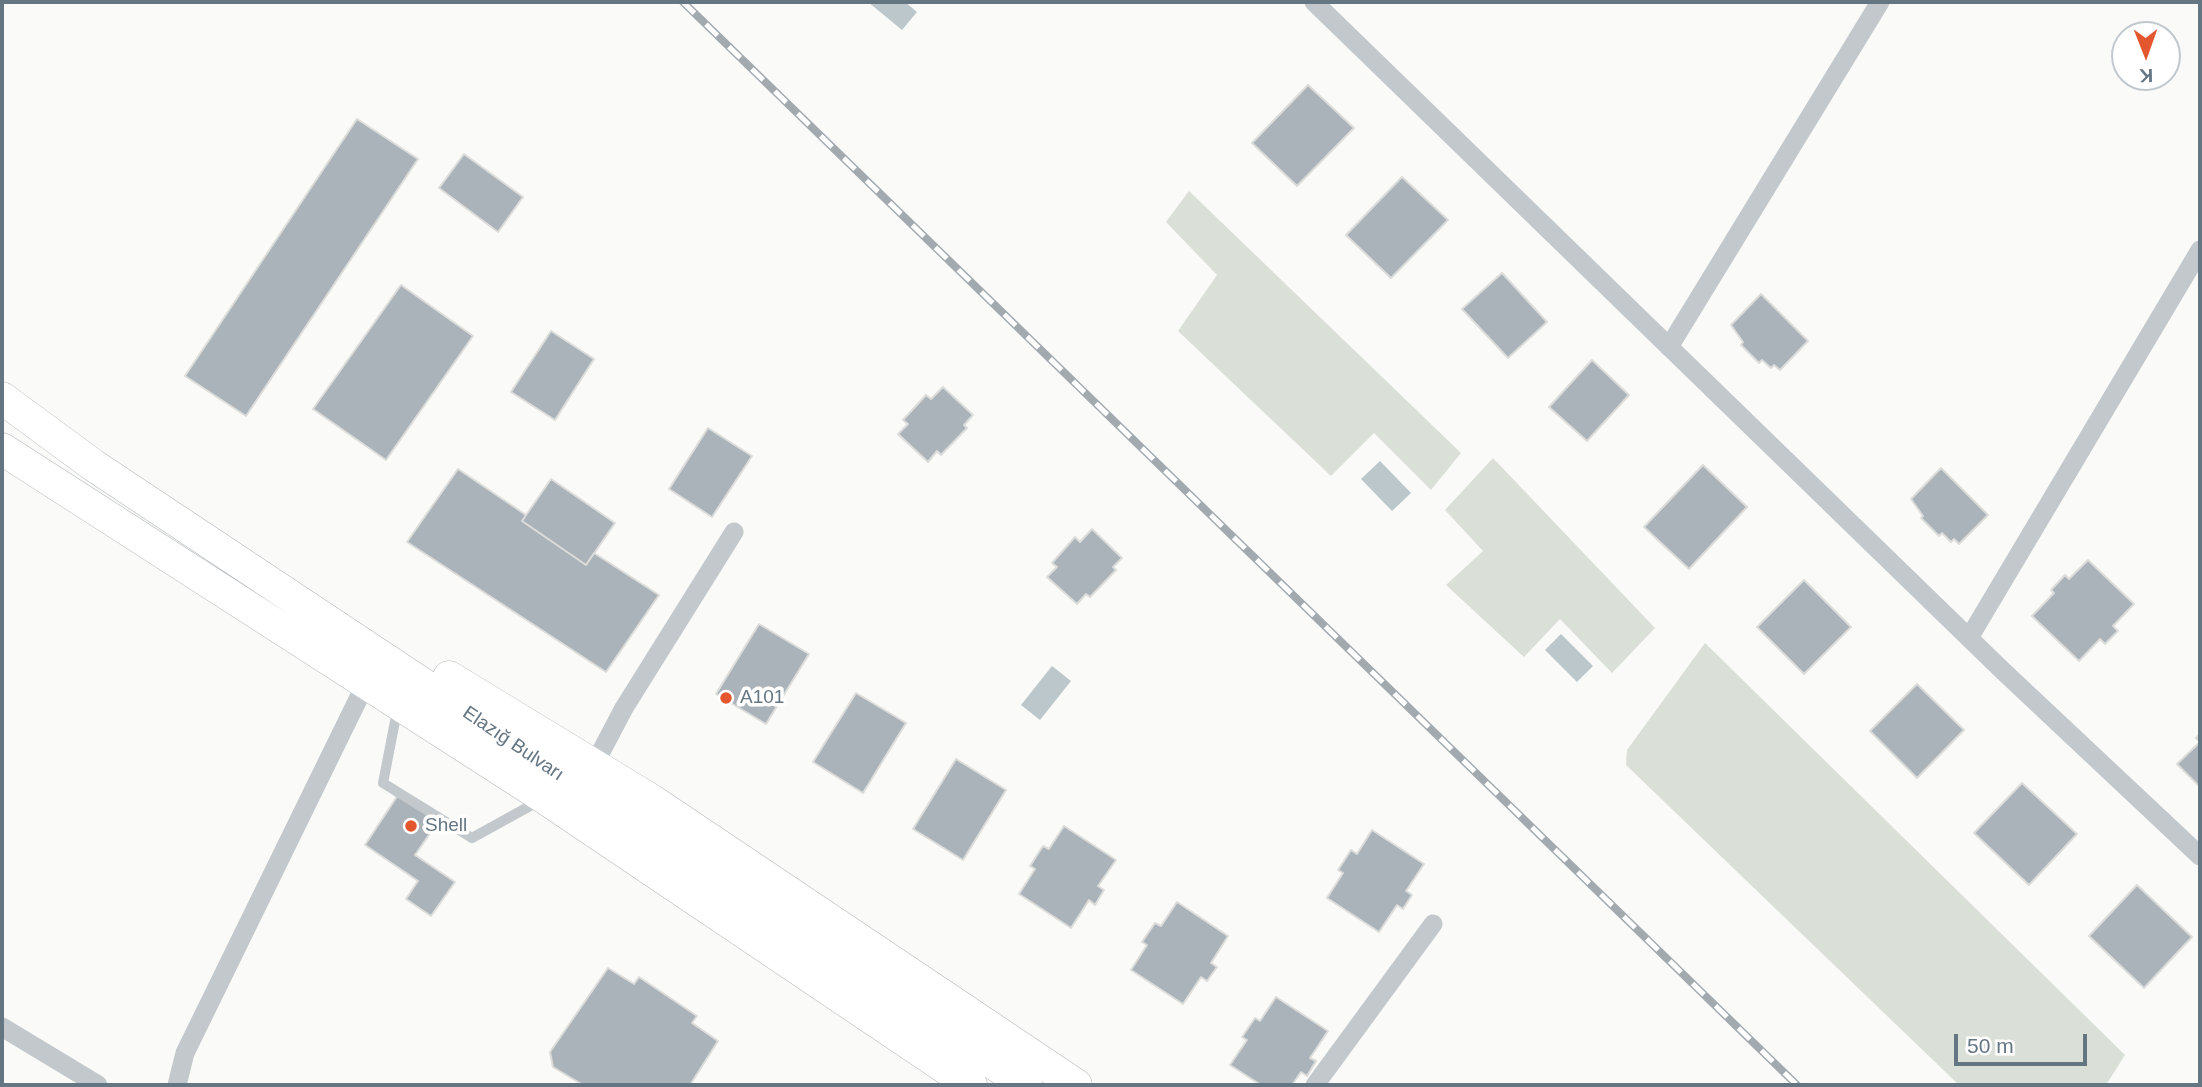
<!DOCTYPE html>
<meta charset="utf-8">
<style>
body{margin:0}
#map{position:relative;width:2202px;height:1087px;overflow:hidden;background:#fafaf8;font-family:Arial,sans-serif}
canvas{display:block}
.frame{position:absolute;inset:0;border:4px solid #657683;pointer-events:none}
.north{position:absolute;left:2111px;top:21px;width:70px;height:70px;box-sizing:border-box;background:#fff;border:2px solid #c1c8cd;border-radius:50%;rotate:179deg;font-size:19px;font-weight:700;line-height:28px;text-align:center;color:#657683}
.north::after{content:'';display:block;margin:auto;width:24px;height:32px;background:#e4572e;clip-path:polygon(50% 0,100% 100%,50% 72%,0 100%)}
.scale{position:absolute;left:1954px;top:1034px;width:133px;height:32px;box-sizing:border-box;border:4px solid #657683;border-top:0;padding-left:9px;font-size:21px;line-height:24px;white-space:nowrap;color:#657683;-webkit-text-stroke:5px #fff;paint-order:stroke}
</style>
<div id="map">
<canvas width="2202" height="1087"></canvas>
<div class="frame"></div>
<div class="north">K</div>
<div class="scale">50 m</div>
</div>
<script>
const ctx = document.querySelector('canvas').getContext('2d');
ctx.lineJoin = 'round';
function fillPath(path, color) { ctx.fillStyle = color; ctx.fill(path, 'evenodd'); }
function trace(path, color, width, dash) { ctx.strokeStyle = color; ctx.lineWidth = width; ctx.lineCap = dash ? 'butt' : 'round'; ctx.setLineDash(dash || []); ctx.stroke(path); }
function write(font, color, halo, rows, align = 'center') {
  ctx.font = font + ' Arial,sans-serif'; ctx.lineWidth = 7; ctx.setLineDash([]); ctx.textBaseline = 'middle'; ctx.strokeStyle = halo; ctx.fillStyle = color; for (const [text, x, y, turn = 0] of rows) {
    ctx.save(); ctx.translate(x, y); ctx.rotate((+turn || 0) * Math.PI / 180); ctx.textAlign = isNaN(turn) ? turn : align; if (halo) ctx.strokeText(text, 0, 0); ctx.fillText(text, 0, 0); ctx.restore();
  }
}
const green = new Path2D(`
 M1189,191L1461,453L1431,490L1374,433L1331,476L1178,331L1217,275L1166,222Z
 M1493,458L1655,628L1612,673L1560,619L1524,657L1446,585L1483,551L1445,510Z
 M1705,643L2125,1055L2106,1085H1959L1626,765L1627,750Z`);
const water = new Path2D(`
 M868,2H905L917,12L902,30Z
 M1380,461L1411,493L1392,511L1361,479Z
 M1561,634L1593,666L1577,682L1545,650Z
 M1052,666L1071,681L1040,720L1021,705Z`);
const building = new Path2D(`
 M1308,85L1354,128L1297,186L1252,143Z
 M357,119L418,159L246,416L185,376Z
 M464,154L523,197L498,232L439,188Z
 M1402,177L1448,220L1391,278L1346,235Z
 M1502,273L1547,322L1508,358L1462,309Z
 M401,285L473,336L386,460L313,409Z
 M1761,294L1808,341L1780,370L1774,365L1771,368L1762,360L1759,363L1741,345L1743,342L1731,325Z
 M551,331L594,359L555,420L511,392Z
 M1592,360L1629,395L1587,441L1549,407Z
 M943,387L973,415L964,425L967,428L941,455L937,451L928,462L898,434L908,424L903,420L926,395L931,399Z
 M708,428L752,456L712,517L669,489Z
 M1703,465L1747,507L1689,569L1644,527Z
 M1941,468L1988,515L1959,544L1954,539L1951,542L1942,533L1939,536L1921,518L1923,516L1911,499Z
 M458,469L526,515L522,521L586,565L594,553L659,595L606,672L407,542Z
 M551,479L615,523L586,565L522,521Z
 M1092,529L1122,558L1113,567L1116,570L1090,597L1086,594L1077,604L1047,577L1057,567L1052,563L1075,537L1080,542Z
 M2088,560L2134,604L2113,626L2118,631L2105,644L2100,639L2079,661L2032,616L2054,593L2051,590L2065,575L2069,579Z
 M1804,580L1851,627L1804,674L1757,627Z
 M759,624L809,654L766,724L716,694Z
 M1917,684L1964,730L1917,778L1870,731Z
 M856,693L906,723L863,793L813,762Z
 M2200,734V787L2177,764L2200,742L2196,738Z
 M956,759L1006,790L963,860L913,829Z
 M2022,783L2077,834L2029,885L1974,833Z
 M400,792L440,819L415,855L455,882L431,916L406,899L418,881L365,845Z
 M1064,826L1116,860L1098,886L1104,890L1095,905L1089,900L1071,928L1019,894L1035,869L1030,866L1043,846L1049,849Z
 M1372,830L1424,864L1406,891L1412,895L1403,909L1397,905L1379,932L1327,898L1343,873L1338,870L1351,850L1357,854Z
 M2137,885L2192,937L2144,988L2089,936Z
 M1177,902L1228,936L1211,963L1217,967L1207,981L1201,977L1183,1004L1131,970L1147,945L1142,942L1155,923L1161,926Z
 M608,968L634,984L639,977L697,1016L692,1023L718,1041L690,1085H583L553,1067L550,1052Z
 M1276,997L1328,1031L1310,1058L1316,1061L1307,1076L1301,1072L1292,1085H1261L1230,1065L1247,1040L1242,1037L1255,1018L1260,1021Z`);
const service = new Path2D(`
 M397,711L383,783L472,838L539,801`);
const minor = new Path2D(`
 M1314,2L2003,671L2200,856
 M1669,347L1880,2
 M1969,638L2200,250
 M594,765L624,708L734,532
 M2,1027L98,1085
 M177,1085L185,1053L366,683
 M1315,1085L1433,924`);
const trunk = new Path2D(`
 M2,398L93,465L1026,1085
 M2,449L545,798L971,1085
 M449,677L651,800L1076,1085`);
const rail = new Path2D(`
 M683,2L1797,1085`);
const markers = [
 [726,698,7,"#e4572e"],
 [411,826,7,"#e4572e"]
];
const poiNames = [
 ["A101",740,698],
 ["Shell",425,826]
];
const streetNames = [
 ["Elazığ Bulvarı",513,744,34]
];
fillPath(green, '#dadfd7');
fillPath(water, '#bbc7cb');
fillPath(building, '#aab3b9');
trace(building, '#dcdcda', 2);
trace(trunk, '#b4b9bd', 33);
trace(service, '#c3c8cc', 10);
trace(minor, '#c3c8cc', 19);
trace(trunk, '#fff', 32);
trace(rail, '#a2aab0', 8);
trace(rail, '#fff', 5, [16]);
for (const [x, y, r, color] of markers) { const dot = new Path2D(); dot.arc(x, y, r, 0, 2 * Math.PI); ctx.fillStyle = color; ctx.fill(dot); trace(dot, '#fff', 2.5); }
write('19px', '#657683', '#fff', poiNames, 'left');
write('19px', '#657683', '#fff', streetNames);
</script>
